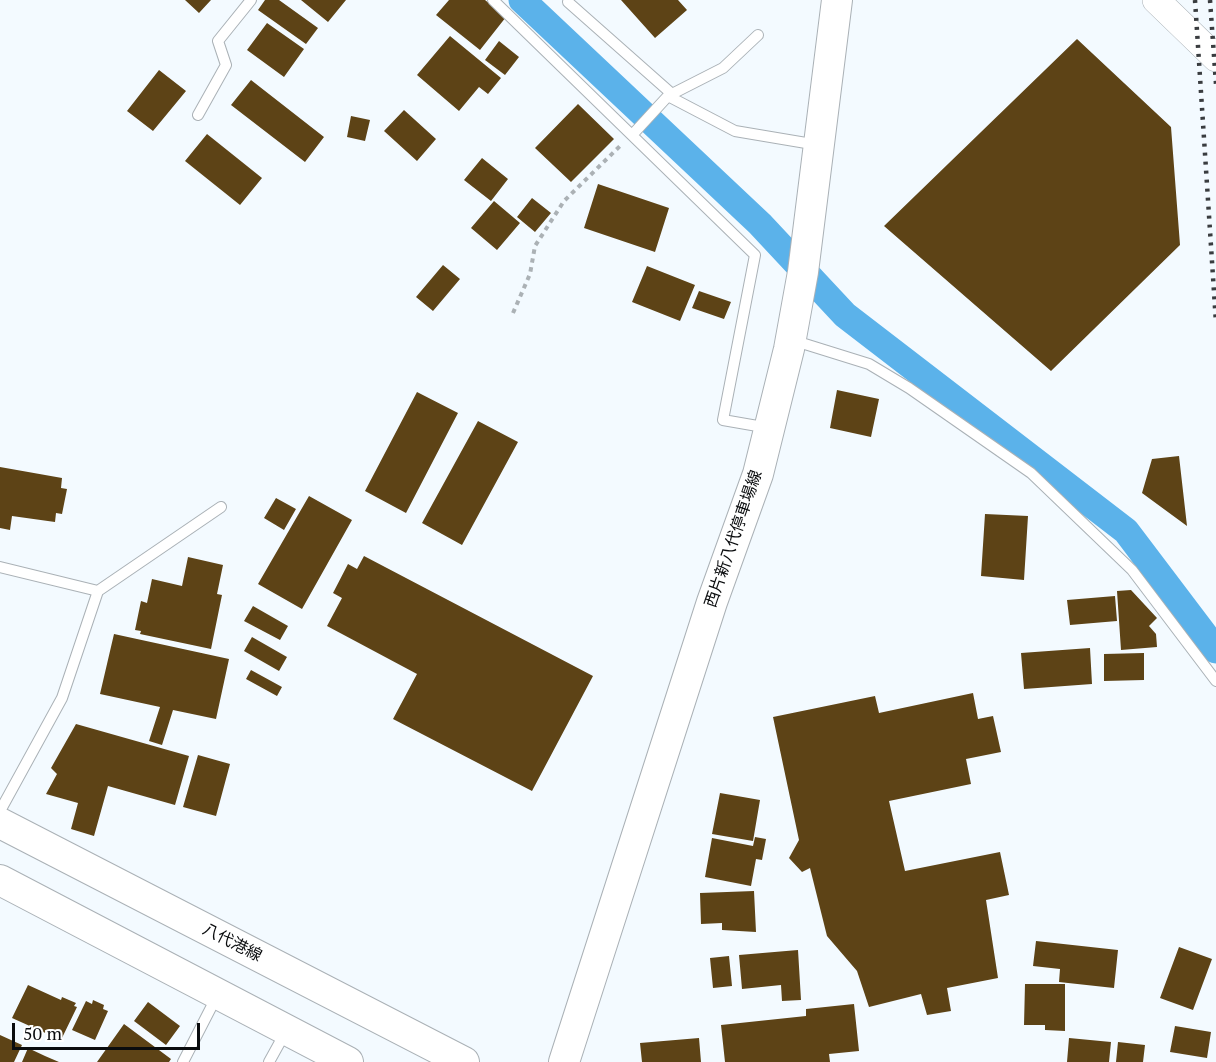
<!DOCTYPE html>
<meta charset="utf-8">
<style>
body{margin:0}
#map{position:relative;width:1216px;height:1062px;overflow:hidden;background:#f3faff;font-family:"PT Serif",serif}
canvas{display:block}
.scale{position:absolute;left:12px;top:1023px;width:188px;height:27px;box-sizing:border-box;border:3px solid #0a0c0e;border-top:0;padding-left:8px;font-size:18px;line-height:21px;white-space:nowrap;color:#0a0c0e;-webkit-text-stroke:4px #fff;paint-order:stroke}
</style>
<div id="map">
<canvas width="1216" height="1062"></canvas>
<div class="scale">50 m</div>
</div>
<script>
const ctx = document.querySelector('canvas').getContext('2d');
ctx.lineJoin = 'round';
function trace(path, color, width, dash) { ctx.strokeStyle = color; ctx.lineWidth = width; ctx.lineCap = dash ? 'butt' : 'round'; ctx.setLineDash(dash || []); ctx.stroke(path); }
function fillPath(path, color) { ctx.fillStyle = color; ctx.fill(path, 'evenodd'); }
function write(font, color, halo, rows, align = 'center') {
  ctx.font = font + ' "PT Serif","Noto Sans JP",serif'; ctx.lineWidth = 6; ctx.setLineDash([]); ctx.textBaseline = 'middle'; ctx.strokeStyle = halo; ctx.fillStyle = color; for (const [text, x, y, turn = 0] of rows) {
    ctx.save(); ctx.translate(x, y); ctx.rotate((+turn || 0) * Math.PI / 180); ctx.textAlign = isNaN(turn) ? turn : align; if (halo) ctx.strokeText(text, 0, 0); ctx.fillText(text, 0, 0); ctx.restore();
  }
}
const canal = new Path2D(`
 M522,0L760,224L845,315L1126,531L1216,650`);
const building = new Path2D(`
 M185,0H211L199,13Z
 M265,0H279L318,28L306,44L258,10Z
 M301,0H346L328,22Z
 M449,0H485L506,17L480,50L436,15Z
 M621,0H678L687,10L655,38Z
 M267,23L304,49L284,77L247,50Z
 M450,36L501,78L488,94L479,87L459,111L417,75Z
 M1077,39L1171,127L1180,245L1051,371L884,226Z
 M499,41L519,57L505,75L485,60Z
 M159,70L186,91L153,131L127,111Z
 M251,80L324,137L305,162L231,105Z
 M578,104L614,139L571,182L535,148Z
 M404,110L436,139L417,161L384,131Z
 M351,116L370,120L365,141L347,137Z
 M207,134L262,178L240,205L185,161Z
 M482,158L508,179L491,201L464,180Z
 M598,184L669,208L655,252L584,228Z
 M532,198L551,213L535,232L517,217Z
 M494,201L520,223L497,250L471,228Z
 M443,265L460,279L433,311L416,297Z
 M647,266L695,285L680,321L632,302Z
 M699,291L731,302L724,319L692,308Z
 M837,390L879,399L871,437L830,428Z
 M417,392L458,413L406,513L365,491Z
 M478,421L518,442L462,545L422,523Z
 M1179,456L1187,526L1142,493L1152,459Z
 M0,467L62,478L61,488L67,489L62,514L56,513L55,522L12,516L10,530L0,528Z
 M309,496L352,520L302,609L258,584Z
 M276,498L296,509L284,530L264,518Z
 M985,514L1028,516L1024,580L981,576Z
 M364,556L593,676L532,791L393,719L417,674L327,626L342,598L333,593L348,564L357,569Z
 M188,557L223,565L217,594L222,595L211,649L140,634L141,631L135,630L141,601L147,603L152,579L182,586Z
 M1131,590L1157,618L1149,626L1156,634L1157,647L1121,650L1117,591Z
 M1115,596L1117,621L1070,625L1067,600Z
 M253,606L288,626L280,640L244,621Z
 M114,634L229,659L216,719L173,710L162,745L149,741L160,707L100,694Z
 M252,637L287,657L279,671L244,651Z
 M1090,648L1092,684L1024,689L1021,653Z
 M1144,653V680L1104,681V654Z
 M251,670L282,687L277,696L246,679Z
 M973,693L978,719L993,716L1001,752L966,759L971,784L889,801L905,871L1000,852L1009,895L986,900L998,978L947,988L951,1011L927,1015L921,994L869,1007L857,971L827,936L810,868L802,872L789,858L799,840L773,717L875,696L879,713Z
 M76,724L189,756L175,805L108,786L94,836L71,829L78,803L46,794L57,774L51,768Z
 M198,755L230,764L216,816L183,807Z
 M720,793L760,800L753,841L712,834Z
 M755,837L766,839L762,860L756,859L751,886L705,877L712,838L753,846Z
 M754,891L756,932L722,930V923L701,924L700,893Z
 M1036,941L1118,950L1114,988L1059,982L1060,969L1033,966Z
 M1179,947L1212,959L1193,1010L1160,998Z
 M798,950L801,1000L782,1001L781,985L742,989L739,955Z
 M729,956L732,986L713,988L710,958Z
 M1025,984H1065V1031L1045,1030V1025H1024Z
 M28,985L61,1000L62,997L76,1003L74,1006L77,1007L61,1040L12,1018Z
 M93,1000L104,1005L103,1009L108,1011L95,1040L72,1030L86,1001L92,1004Z
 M148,1002L180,1026L166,1045L134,1021Z
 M854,1004L859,1051L829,1054L830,1062H725L721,1025L806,1016V1009Z
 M124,1024L171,1059L169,1062H97Z
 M1175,1026L1211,1032L1207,1058L1170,1052Z
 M0,1035L22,1045L14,1062H0Z
 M699,1038L701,1062H642L640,1043Z
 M1069,1038L1111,1042L1109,1062H1067Z
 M1118,1042L1145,1045L1143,1062H1116Z
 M28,1048L45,1056L59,1062H22Z`);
const path = new Path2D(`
 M513,313L530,274L535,246L564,201L620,146`);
const service = new Path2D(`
 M493,0L755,255L723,420L769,428
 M568,2L672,94
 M758,35L723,68L668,96L735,131L818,145
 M198,115L226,65L218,41L251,0
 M633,134L668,96
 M792,340L869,364L909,388L1031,473L1132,570L1216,681
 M0,567L98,591
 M0,811L62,698L98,591L221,507
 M183,1062L218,994
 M269,1062L285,1033`);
const tertiary = new Path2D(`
 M1156,0L1216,58`);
const secondary = new Path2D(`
 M0,823L464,1062
 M0,880L348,1062
 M564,1062L712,602L758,474L789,349L803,272L837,0`);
const rail = new Path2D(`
 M1195,0L1216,323
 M1210,0L1216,84`);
const streetNames = [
 ["西片新八代停車場線",734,539,-71],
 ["八代港線",232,943,27]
];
trace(canal, '#5bb2ea', 27);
fillPath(building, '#5d4316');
trace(service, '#aab1b6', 12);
trace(tertiary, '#aab1b6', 28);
trace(secondary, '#aab1b6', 32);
trace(path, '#abb1b5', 4, [4.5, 4.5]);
trace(service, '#fff', 10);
trace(tertiary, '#fff', 27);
trace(secondary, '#fff', 30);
trace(rail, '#393c3f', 4.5, [3, 6]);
write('16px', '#0a0c0e', '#fff', streetNames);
</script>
